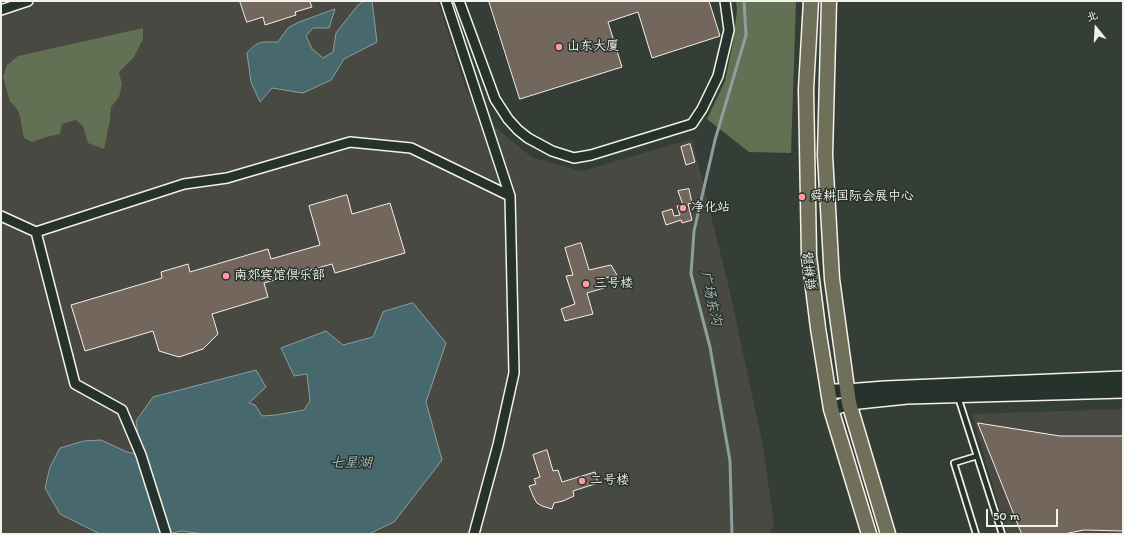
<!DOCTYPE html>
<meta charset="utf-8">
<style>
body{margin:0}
#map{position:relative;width:1124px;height:535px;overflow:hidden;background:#353d37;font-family:Itim,"LXGW WenKai TC",sans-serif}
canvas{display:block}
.frame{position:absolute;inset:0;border:2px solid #f4f1e8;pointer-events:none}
.north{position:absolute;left:1076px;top:8px;width:40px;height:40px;-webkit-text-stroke:3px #26332d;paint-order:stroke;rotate:342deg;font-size:11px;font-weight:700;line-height:16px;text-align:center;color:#f4f1e8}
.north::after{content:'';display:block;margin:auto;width:14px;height:18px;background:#f4f1e8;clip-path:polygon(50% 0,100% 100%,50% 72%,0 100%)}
.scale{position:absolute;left:986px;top:509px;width:72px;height:18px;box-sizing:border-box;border:2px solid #f4f1e8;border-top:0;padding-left:5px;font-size:12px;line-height:14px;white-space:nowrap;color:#f4f1e8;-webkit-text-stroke:3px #26332d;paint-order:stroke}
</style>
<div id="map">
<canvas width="1124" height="535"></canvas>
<div class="frame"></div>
<div class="north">北</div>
<div class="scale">50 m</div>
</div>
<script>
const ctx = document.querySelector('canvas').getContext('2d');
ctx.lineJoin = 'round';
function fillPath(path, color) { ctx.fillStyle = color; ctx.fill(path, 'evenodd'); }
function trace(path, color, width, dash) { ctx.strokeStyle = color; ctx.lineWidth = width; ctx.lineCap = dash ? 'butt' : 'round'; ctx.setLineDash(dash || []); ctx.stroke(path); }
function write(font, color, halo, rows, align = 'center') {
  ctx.font = font + ' Itim,"LXGW WenKai TC",sans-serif'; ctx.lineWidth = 3; ctx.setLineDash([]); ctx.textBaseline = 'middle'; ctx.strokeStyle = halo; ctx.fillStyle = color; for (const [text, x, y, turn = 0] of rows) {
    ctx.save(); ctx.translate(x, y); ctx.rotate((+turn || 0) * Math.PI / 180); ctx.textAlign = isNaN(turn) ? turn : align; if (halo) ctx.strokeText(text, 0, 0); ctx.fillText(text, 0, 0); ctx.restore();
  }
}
const built = new Path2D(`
 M1,1H438L465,87L482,116L533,158L582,171L692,139L730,292L763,446L774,524L770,534H1Z
 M1123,409V534H1007L972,414Z`);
const green = new Path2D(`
 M736,1H796L791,153L749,152L707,119L725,81L733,43L737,10Z
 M143,28V39L134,57L119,72L122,85L119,97L111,107L110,120L104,149L88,143L83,126L76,120L62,124L60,134L46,137L32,142L24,138C21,126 22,109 10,102L3,77L7,65L18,56Z`);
const water = new Path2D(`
 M365,1H372L377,42L344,59L331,80L303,93L272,88L260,102L251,82L247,53C258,40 262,42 278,42L288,28L299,22L335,9L329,28H313L306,36L312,49L323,58L333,52L336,33L358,5Z
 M413,303L446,343L426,402L442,460L394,522L369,534H204L181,531L169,534H100L60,514L45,488L50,467L60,448L84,441L101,440L127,452L141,455L136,421L153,397L256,370L266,387L249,403L255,405L262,416L276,415L304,410L310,401L307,374L294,376L281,348L326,331L343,345L373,337L383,312Z`);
const stream = new Path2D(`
 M732,534L730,461L710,347L691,274L694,231L715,140L746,35L744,1`);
const building = new Path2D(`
 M240,1H312L310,2L312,7L295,12L296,15L265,25L263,17L247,22Z
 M489,1H709L720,36L652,58L638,12L608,22L622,67L520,99Z
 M690,144L695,162L686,165L681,147Z
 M689,189L692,203L688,204L692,220L682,223L681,220L666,225L662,212L672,209L674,216L680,215L677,206L683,205L678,191Z
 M347,195L352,214L390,203L405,253L335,273L332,264L264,283L268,297L212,314L218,334L203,349L179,357L159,351L153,331L85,351L71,305L162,278L161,272L188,264L190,272L268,249L271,259L320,245L309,206Z
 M581,243L589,270L611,265L617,275L601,279L604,288L587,293L593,314L565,321L561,309L575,304L566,276L573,275L565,248Z
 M978,423L1060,436H1123V531L1084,530L1064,534H1022Z
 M547,450L553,471L558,470L562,482L595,472L598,483L573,491L574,496L563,501L554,503L552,509L542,506L537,503L534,498L529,486L536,484L534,479L540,477L533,455Z`);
const service = new Path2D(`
 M958,397L1002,534
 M976,534L954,463L977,456`);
const minor = new Path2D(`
 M446,1L510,196L514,373L498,445L474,534
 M459,1L495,99L508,119L518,130L528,138L552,151L574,158L591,155L692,124L702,109L718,76L729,30L725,1
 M1,10L28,1
 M1,216L36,232
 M166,534L141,455L122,410L75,384L36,232L184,184L227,178L350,142L411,148L510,196`);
const secondary = new Path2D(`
 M828,391H847L885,388L1123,378
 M831,409L849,403L907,397L1123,391`);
const primary = new Path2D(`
 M811,1L806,89L809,256L818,328L831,409L869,534
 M829,1L825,155L832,279L849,403L888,534`);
const markers = [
 [559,47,4,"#ff9aa2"],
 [802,197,4,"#ff9aa2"],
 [683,208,4,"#ff9aa2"],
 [226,276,4,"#ff9aa2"],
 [586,284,4,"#ff9aa2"],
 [582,481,4,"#ff9aa2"]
];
const poiNames = [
 ["山东大厦",567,47],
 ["舜耕国际会展中心",810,197],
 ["净化站",691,208],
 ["南郊宾馆俱乐部",234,276],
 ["三号楼",594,284],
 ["二号楼",590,481]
];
const streetNames = [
 ["舜耕路",811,271,-96]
];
const waterNames = [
 ["广场东沟",710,298,77],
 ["七星湖",351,463]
];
fillPath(built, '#474942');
fillPath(green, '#627153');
fillPath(water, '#47686d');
trace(water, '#8c9f9e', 1);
trace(stream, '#8c9f9e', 3);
fillPath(building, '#72665d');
trace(building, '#f4f1e8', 1);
trace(service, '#f4f1e8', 8);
trace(minor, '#f4f1e8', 12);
trace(secondary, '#f4f1e8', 16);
trace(primary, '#f4f1e8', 17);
trace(service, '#26332d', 4.5);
trace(minor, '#26332d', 9);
trace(secondary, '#26332d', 13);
trace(primary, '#706f59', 14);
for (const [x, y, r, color] of markers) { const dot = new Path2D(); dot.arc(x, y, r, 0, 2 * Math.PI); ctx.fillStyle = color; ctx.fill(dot); trace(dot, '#26332d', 1.5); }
write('13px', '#f4f1e8', '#26332d', poiNames, 'left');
write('13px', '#f4f1e8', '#26332d', streetNames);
write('italic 14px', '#afbab7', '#26332d', waterNames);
</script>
